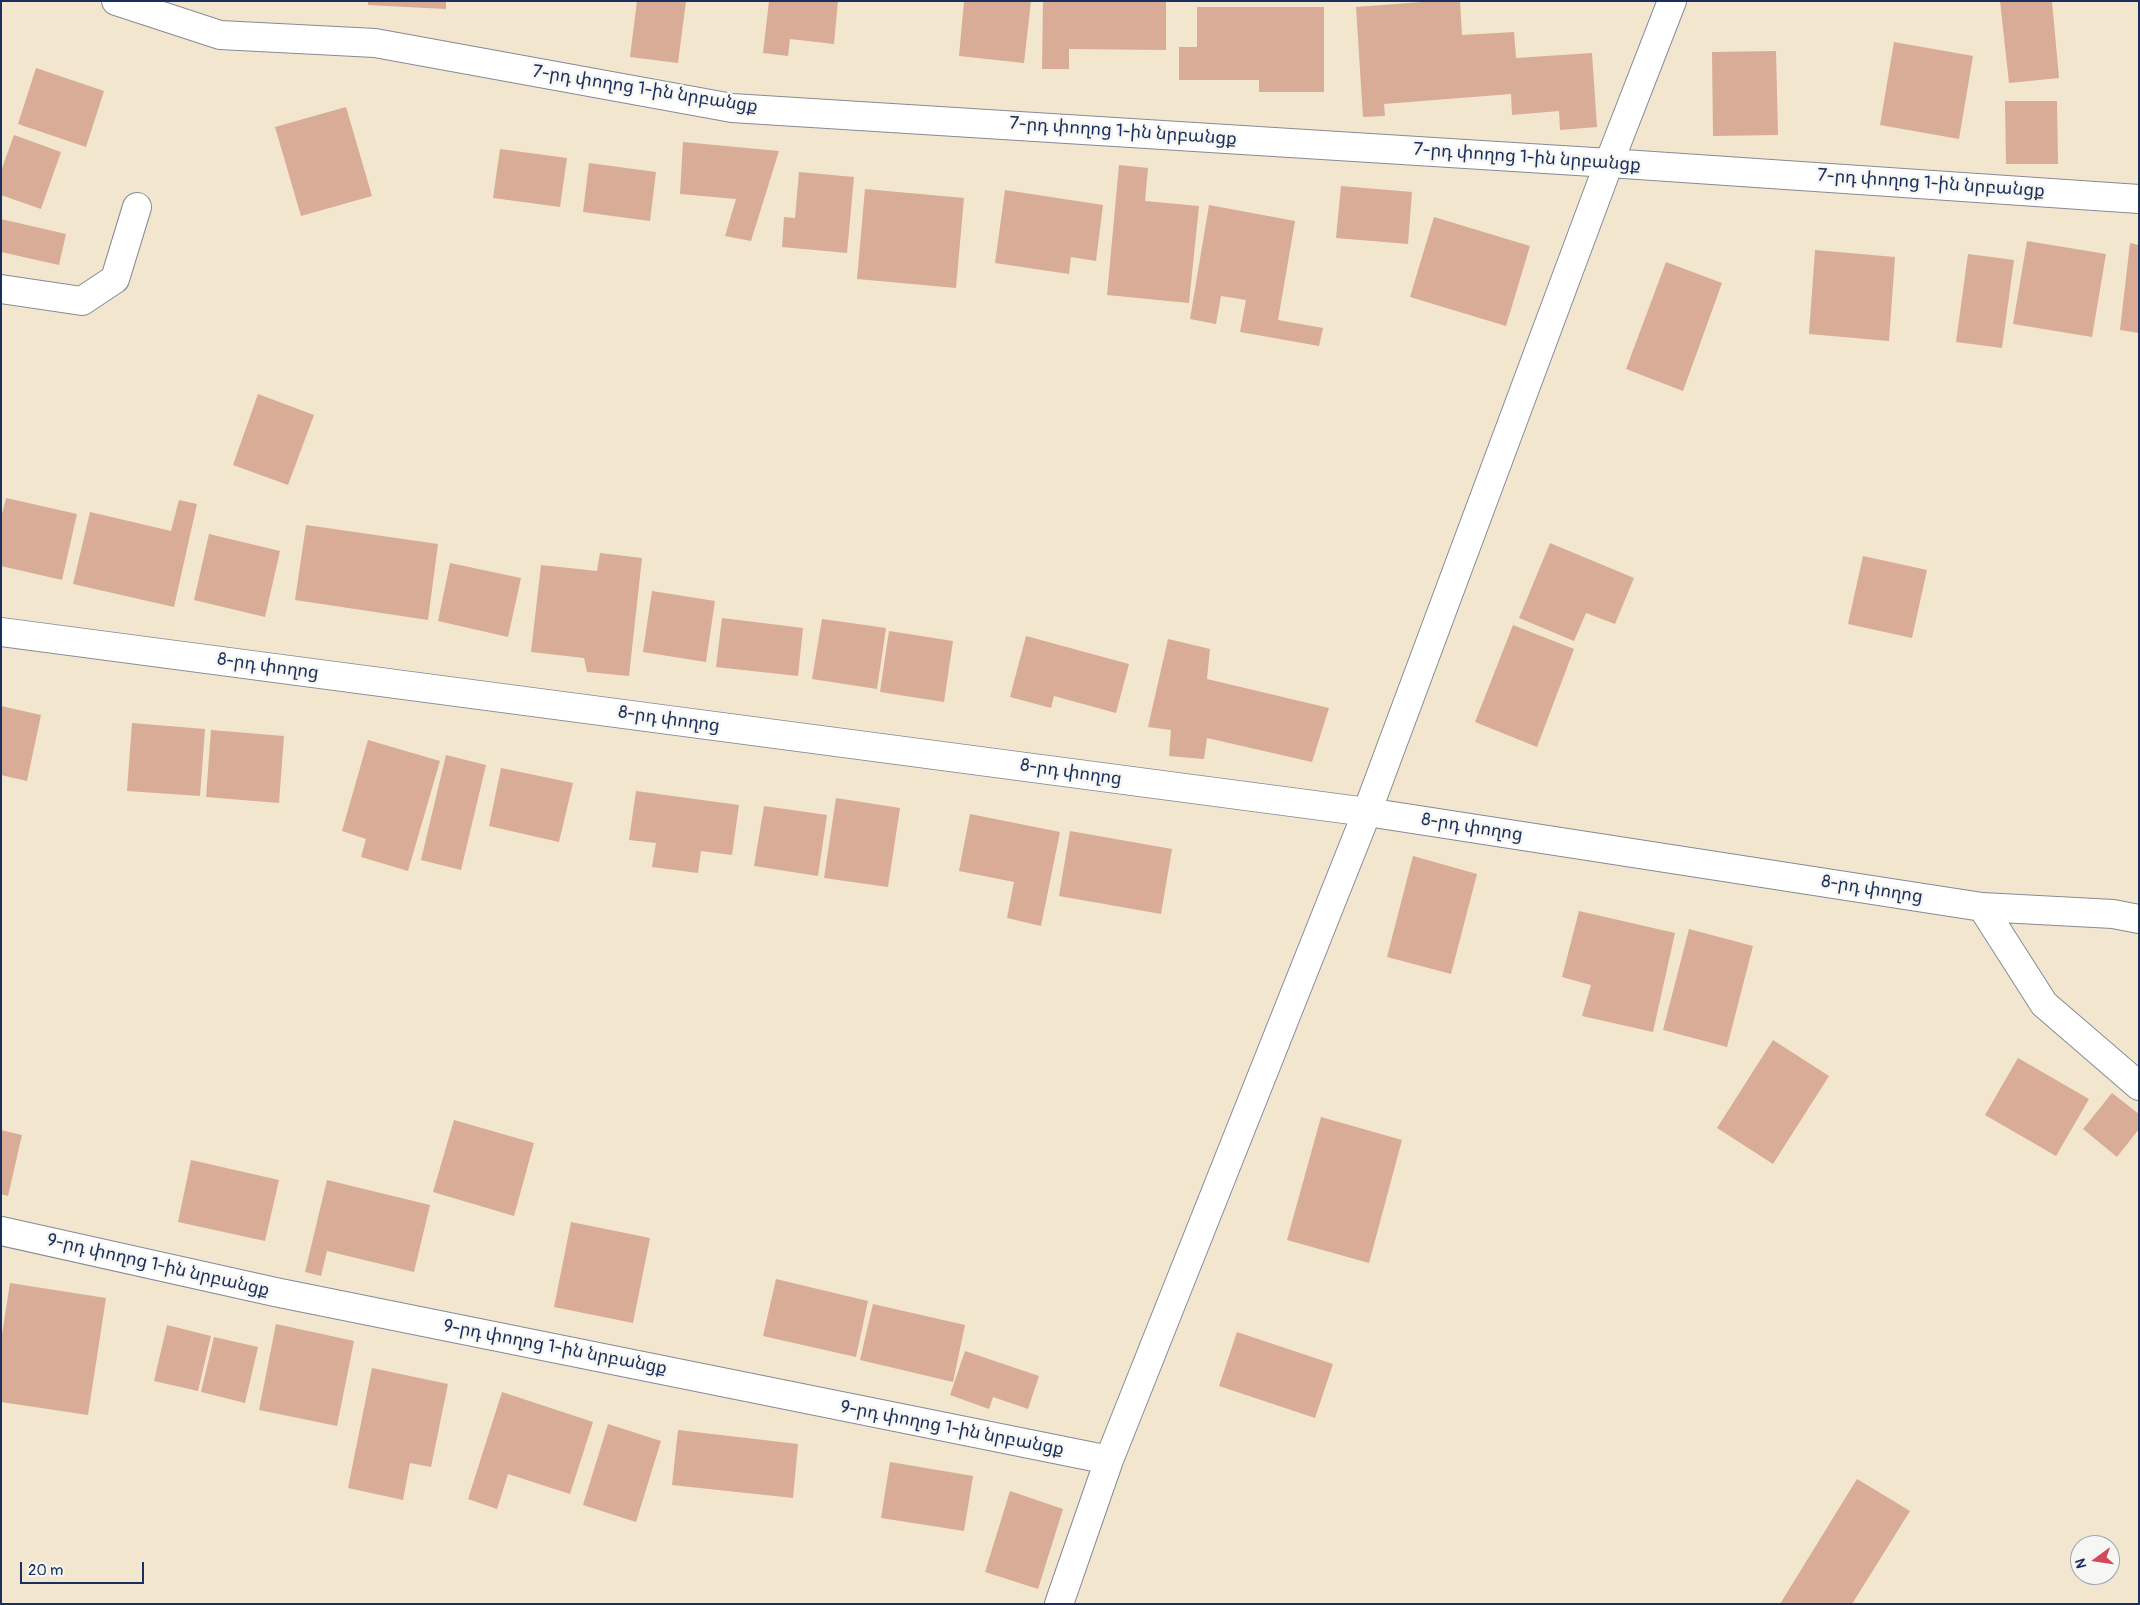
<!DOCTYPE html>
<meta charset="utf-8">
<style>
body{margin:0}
#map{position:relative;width:2140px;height:1605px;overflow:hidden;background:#f2e6cf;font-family:Pangolin,sans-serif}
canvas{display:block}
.frame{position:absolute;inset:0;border:2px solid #1b2f5e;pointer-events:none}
.north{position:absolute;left:2070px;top:1535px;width:50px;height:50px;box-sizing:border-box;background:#f6f6f2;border:1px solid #9ea6b7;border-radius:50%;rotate:256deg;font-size:14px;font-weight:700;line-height:20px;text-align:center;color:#1b2f5e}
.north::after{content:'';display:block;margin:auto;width:18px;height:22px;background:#d1495b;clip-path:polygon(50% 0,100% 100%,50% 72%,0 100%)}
.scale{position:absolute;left:20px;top:1562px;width:124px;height:22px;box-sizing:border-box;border:2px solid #1b2f5e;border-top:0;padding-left:6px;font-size:15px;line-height:18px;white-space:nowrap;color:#1b2f5e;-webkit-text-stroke:4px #f6f6f2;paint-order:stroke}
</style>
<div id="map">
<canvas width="2140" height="1605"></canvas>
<div class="frame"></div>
<div class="north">N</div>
<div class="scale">20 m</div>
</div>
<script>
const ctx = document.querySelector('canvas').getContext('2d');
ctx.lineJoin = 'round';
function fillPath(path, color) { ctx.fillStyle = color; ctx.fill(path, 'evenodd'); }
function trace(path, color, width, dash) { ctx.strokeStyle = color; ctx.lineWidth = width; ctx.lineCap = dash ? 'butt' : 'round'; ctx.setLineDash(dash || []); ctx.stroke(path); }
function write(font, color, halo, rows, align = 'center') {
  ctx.font = font + ' Pangolin,"Noto Sans Armenian",sans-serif'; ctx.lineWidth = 5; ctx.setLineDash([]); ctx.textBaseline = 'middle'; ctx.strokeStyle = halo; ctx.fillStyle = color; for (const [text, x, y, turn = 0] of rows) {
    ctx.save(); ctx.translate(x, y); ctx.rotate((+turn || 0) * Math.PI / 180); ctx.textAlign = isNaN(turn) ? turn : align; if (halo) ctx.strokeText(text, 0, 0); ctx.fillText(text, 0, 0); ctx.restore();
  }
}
const building = new Path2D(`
 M368,1H446V9L368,5Z
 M637,1H686L678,63L630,57Z
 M769,1H838L834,44L790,39L788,56L763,53Z
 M964,1H1031L1024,63L959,56Z
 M1043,1H1166V50L1069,49V69H1042Z
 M1435,1H1460L1462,35L1514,32L1516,58L1592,53L1597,127L1560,130L1559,111L1512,115L1511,94L1384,104L1385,116L1363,117L1356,7Z
 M2000,1H2052L2059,78L2009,83Z
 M1197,7H1324V92H1259V80H1179V47H1197Z
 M1894,42L1973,56L1959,139L1880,125Z
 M1776,51L1778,135L1713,136L1712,52Z
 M36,68L104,91L86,147L18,124Z
 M2005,101H2057L2058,164H2006Z
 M346,107L372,196L301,216L275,127Z
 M14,135L61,152L41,209L1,195V171Z
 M683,142L779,151L751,241L725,236L736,199L680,194Z
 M500,149L567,158L560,207L493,198Z
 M589,163L656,172L650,221L583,212Z
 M1119,165L1148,168L1145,201L1199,206L1189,303L1107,295Z
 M799,172L854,177L847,253L782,247L784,217L795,218Z
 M1341,186L1412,192L1408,244L1336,238Z
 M865,189L964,198L956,288L857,279Z
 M1005,190L1103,205L1096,261L1071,257L1069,274L995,263Z
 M1209,205L1295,221L1278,320L1323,328L1319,346L1240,332L1246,300L1221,296L1216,324L1190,319Z
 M1434,217L1530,246L1506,326L1410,297Z
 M1,219L66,234L59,265L1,252Z
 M2027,241L2106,254L2092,337L2013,324Z
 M2130,243L2139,245V333L2120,330Z
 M1815,250L1895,257L1889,341L1809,334Z
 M1968,254L2014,260L2002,348L1956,342Z
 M1666,262L1722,283L1683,391L1626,369Z
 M258,394L314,415L288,485L233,465Z
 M6,498L77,514L62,580L1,566V518Z
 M179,500L197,504L174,607L73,584L90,512L171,531Z
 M306,525L438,544L428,620L295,600Z
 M209,534L280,551L265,617L194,600Z
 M1550,543L1634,578L1615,624L1586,613L1574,641L1519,618Z
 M600,553L642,558L629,676L587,672L584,658L531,652L541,565L597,571Z
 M1863,556L1927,570L1912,638L1848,624Z
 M450,563L521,578L508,637L438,621Z
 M652,591L715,601L706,662L643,652Z
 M722,618L803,628L798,676L716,667Z
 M822,619L886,628L877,689L812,679Z
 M1513,625L1574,649L1537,747L1475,722Z
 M889,631L953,641L944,702L880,692Z
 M1026,636L1129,664L1116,713L1054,696L1051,708L1010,697Z
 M1168,639L1210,649L1207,679L1329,708L1312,762L1207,738L1204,759L1169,756L1171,730L1148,727Z
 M1,706L41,715L27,781L1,775Z
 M132,723L205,729L200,796L127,791Z
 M211,730L284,736L279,803L206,797Z
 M368,740L440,761L408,871L361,857L366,839L342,831Z
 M446,755L486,765L461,870L421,860Z
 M501,768L573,783L559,842L489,826Z
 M636,791L739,805L732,855L701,851L698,873L652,867L656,843L629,840Z
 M836,798L900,808L888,887L824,878Z
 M764,806L827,815L818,876L754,866Z
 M970,814L1060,832L1041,926L1007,918L1014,882L959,871Z
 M1070,831L1172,849L1161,914L1059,896Z
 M1413,856L1477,874L1451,974L1387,957Z
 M1579,911L1675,933L1653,1032L1582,1016L1591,985L1562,977Z
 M1689,929L1753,946L1727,1047L1663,1030Z
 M1773,1040L1829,1076L1773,1164L1717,1128Z
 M2018,1058L2089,1099L2056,1156L1985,1115Z
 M2112,1093L2139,1114V1129L2117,1157L2083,1129Z
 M1321,1117L1402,1140L1369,1263L1287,1240Z
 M454,1120L534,1143L514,1216L433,1192Z
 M1,1130L22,1135L8,1196L1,1194Z
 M191,1160L279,1180L265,1241L178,1222Z
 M327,1180L430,1205L414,1272L327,1251L321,1276L305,1272Z
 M571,1222L650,1238L633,1323L554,1307Z
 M776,1279L868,1301L856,1357L763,1336Z
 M10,1283L106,1298L88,1415L1,1402V1341Z
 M873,1304L965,1325L953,1382L860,1360Z
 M276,1324L354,1341L337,1426L259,1410Z
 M167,1325L211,1336L198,1391L154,1381Z
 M1237,1332L1333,1364L1315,1418L1219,1386Z
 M214,1337L258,1347L245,1403L201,1392Z
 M965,1351L1039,1376L1028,1409L993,1397L989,1409L950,1395Z
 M372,1368L448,1384L431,1467L410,1463L403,1500L348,1488Z
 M502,1392L593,1422L570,1494L508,1474L497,1509L468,1499Z
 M608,1424L661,1441L636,1522L583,1505Z
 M678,1430L798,1444L793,1498L672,1485Z
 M890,1462L973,1476L964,1531L881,1518Z
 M1857,1479L1910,1511L1852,1604H1780Z
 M1010,1491L1063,1509L1038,1589L985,1572Z`);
const minor = new Path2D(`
 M116,1L220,35L375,43L732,108L1609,163L2139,199
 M1,289L82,301L115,279L137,207
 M1,632L1367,812L1982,907L2113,914L2139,919
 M1982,907L2044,1004L2139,1086
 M1,1231L275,1292L1109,1460
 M1059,1604L1109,1460L1367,812L1609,163L1672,1`);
const streetNames = [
 ["7-րդ փողոց 1-ին նրբանցք",645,90,9],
 ["7-րդ փողոց 1-ին նրբանցք",1123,132,4],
 ["7-րդ փողոց 1-ին նրբանցք",1527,158,4],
 ["7-րդ փողոց 1-ին նրբանցք",1931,184,4],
 ["8-րդ փողոց",268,667,8],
 ["8-րդ փողոց",669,720,8],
 ["8-րդ փողոց",1071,773,8],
 ["8-րդ փողոց",1472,828,9],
 ["8-րդ փողոց",1872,890,9],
 ["9-րդ փողոց 1-ին նրբանցք",158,1266,13],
 ["9-րդ փողոց 1-ին նրբանցք",555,1348,11],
 ["9-րդ փողոց 1-ին նրբանցք",952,1429,11]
];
fillPath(building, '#d9ac97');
trace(minor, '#868a96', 30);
trace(minor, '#fff', 28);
write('18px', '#1b2f5e', '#f6f6f2', streetNames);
</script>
